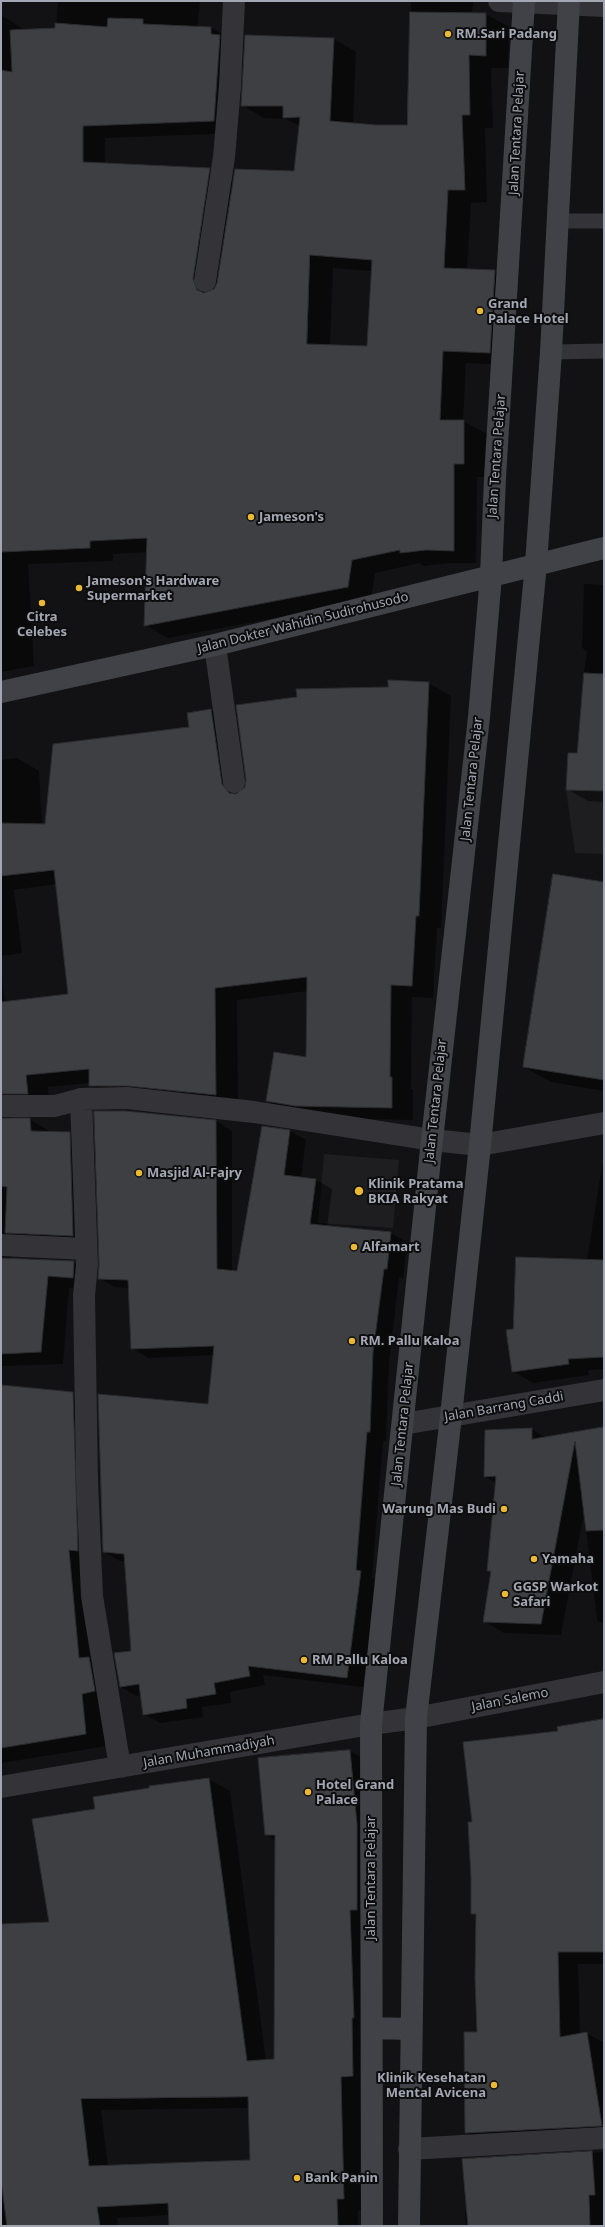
<!DOCTYPE html>
<style>
body{margin:0}
#map{position:relative;width:605px;height:2227px;overflow:hidden;background:#121113;font-family:"Noto Sans",sans-serif}
canvas{display:block}
.frame{position:absolute;inset:0;border:2px solid #a3a7b3;pointer-events:none}
</style>
<div id="map">
<canvas width="605" height="2227"></canvas>
<div class="frame"></div>
</div>
<script>
const ctx = document.querySelector('canvas').getContext('2d');
ctx.lineJoin = 'round';
function fillPath(path, color) { ctx.fillStyle = color; ctx.fill(path, 'evenodd'); }
function trace(path, color, width, dash) { ctx.strokeStyle = color; ctx.lineWidth = width; ctx.lineCap = dash ? 'butt' : 'round'; ctx.setLineDash(dash || []); ctx.stroke(path); }
function write(font, color, halo, rows, align = 'center') {
  ctx.font = font + ' "Noto Sans",sans-serif'; ctx.lineWidth = 4; ctx.setLineDash([]); ctx.textBaseline = 'middle'; ctx.strokeStyle = halo; ctx.fillStyle = color; for (const [text, x, y, turn = 0] of rows) {
    ctx.save(); ctx.translate(x, y); ctx.rotate((+turn || 0) * Math.PI / 180); ctx.textAlign = isNaN(turn) ? turn : align; if (halo) ctx.strokeText(text, 0, 0); ctx.fillText(text, 0, 0); ctx.restore();
  }
}
const built = new Path2D(`
 M566,790H604V854L575,853Z
 M324,1154L399,1160L393,1228L318,1223Z`);
const shadow = new Path2D(`
 M58,1H200L197,28L210,27L233,40L236,133L105,138V164L209,168L234,183L295,172L300,126L286,119L264,118L242,105L334,39L356,52L353,124L408,126L411,1H473L472,14H486L509,27L508,68H491L493,128H485L487,202L471,203L467,270L495,271L517,284L512,365L466,363L463,421L487,434V477H477L476,563H449L424,566L419,563L375,573L371,600L168,638L145,625L148,552L113,554V561L28,564L34,666L1,672V15L22,28V30L56,28ZM333,268L372,271L368,347L330,346Z
 M584,584L604,585V802L588,801L567,789L578,754L584,688L582,687L587,651L582,648Z
 M389,681L429,683L451,696L441,928H437L433,998L412,997L411,1089L413,1090V1120L318,1118L289,1113L267,1101L307,1058V991L237,1000L238,1107L112,1098L90,1086V1083L48,1087L49,1106L12,1113V1119H29L51,1132L69,1133L91,1146L95,1248L12,1250L10,1258L74,1262L96,1275L95,1290L69,1288L63,1364L2,1366V1386L73,1393L95,1405L107,1746L1,1763V973L5,1002L70,995L56,884L14,890L22,953L1,956V760L17,758L39,771L42,825H46L190,728L211,710L233,723L242,791L389,688Z
 M604,883V1091L551,1082L524,1067Z
 M216,1121L232,1131V1271L238,1272L263,1127L290,1131L306,1140L301,1178L316,1180L332,1189L327,1227L391,1233L407,1242L403,1278L399,1277L389,1362L386,1441H383L372,1578L377,1581L363,1687L263,1675L265,1685L230,1692L231,1703L202,1707L203,1717L160,1723L144,1714L141,1695L136,1696L121,1687L132,1651L125,1561H120L104,1552L209,1405L214,1355L148,1358L132,1348L129,1288L115,1287L99,1278Z
 M604,1154V1369L588,1370L589,1375L533,1383L513,1371L514,1330L587,1260Z
 M604,1428V1624L597,1620L584,1512L561,1635L504,1633L484,1621L492,1572L488,1570L496,1483L485,1477L531,1429L546,1438Z
 M604,1720V1964H578L580,2034L587,2033L604,2043V2138L487,2145L466,2133L478,2033L477,1917L472,1913L473,1823L559,1732Z
 M350,1751L371,1763L364,2210H358V2226H170L169,2215L117,2218L118,2226H1V1925L50,1923L96,1810L150,1789V1787L209,1779L230,1791L266,2061L275,2060L276,1841L266,1835L259,1759ZM249,2108L251,2160L108,2166L101,2110Z
 M604,2152V2226H466L465,2211H468L463,2159Z`);
const building = new Path2D(`
 M410,12L486,13V56L469,55L470,115H462L465,190H448L444,268L495,270L490,353L443,351L440,420H464V464H454V551L426,550L400,553V550L352,560L348,587L144,626L147,538L90,541V548L1,552V70L12,72L10,30L55,28V23L107,27L108,18L143,19V24L211,27V34L220,35L214,121L83,126V162L210,168L193,279L197,290L204,293L214,289L217,283L235,169L294,171L300,117L283,118V106H241L245,35L334,38L330,121L376,125H407ZM310,255L372,260L367,346L307,344Z
 M584,673L604,674V791L566,790L568,753H577Z
 M388,680L429,682L419,916H416L412,986L391,985L390,1077H392V1108L295,1106L266,1101L274,1052L306,1057L307,977L215,988L216,1095L128,1086H89V1069L26,1075L28,1094H1V1002L68,994L54,870L1,876V823L45,824L53,744L189,727L187,713L211,709L222,784L229,793L236,794L245,787L246,780L236,705L297,697L296,689L388,687Z
 M553,874L604,882V1080L523,1067Z
 M94,1111H126L216,1120L217,1269L237,1271L262,1126L290,1130L284,1175L316,1179L310,1224L391,1232L387,1269H384L373,1352L370,1432H367L356,1570L361,1571L347,1678L248,1666L250,1676L214,1683L216,1694L186,1699L187,1708L143,1715L139,1684L120,1687L114,1653L131,1651L124,1554L103,1552L98,1394L208,1404L214,1346L131,1349L128,1280L98,1279L99,1265Z
 M1,1118H30L31,1131L70,1132L73,1236L5,1233L7,1187L1,1186Z
 M516,1257L604,1260V1357L568,1359L569,1364L512,1372L506,1330L513,1329Z
 M1,1258L74,1261L73,1278L48,1276L41,1352L1,1354Z
 M1,1385L73,1392L78,1551L69,1550L79,1658L89,1657L95,1691L82,1694L86,1734L1,1748Z
 M604,1427V1530L586,1531L575,1441L541,1624L483,1622L491,1571H487L496,1476L484,1477L485,1430L532,1428V1439Z
 M604,1719V1952H558L560,2037L587,2032L602,2126L465,2133L464,2032H477L475,1978L476,1914H471V1877L468,1822H472L463,1742L558,1731L557,1727Z
 M350,1750L357,1824V1910H350L354,2018H352L353,2076L341,2077L344,2199H337L338,2226H169L168,2203L97,2207L100,2226H7L1,2180V1924L49,1922L32,1819L95,1809L93,1797L149,1788V1786L209,1778L247,2061L274,2059L275,1835H265L258,1758ZM248,2097L250,2160L89,2166L81,2099Z
 M592,2151L595,2195H589L590,2226H468L462,2159Z`);
const service = new Path2D(`
 M557,221H604
 M551,352L604,351`);
const minor = new Path2D(`
 M499,1L604,6
 M205,281L224,157L230,86L234,1
 M215,645L234,782
 M81,1099L87,1265L84,1295L87,1481L92,1596L120,1767
 M1,1106H55L81,1099L127,1098L254,1112L432,1140L480,1145L604,1123
 M1,1245L86,1249
 M403,1424L604,1390
 M1,1787L371,1724L416,1718L604,1682
 M409,2149L604,2138`);
const secondary = new Path2D(`
 M1,692L215,645L604,548
 M372,2028L411,2029
 M372,2226L371,1724L432,1140L479,717L491,576L495,478L524,1
 M409,2226L416,1718L451,1416L480,1145L536,564L551,352L569,1`);
const markers = [
 [448,34,4,"#eab832"],
 [480,311,4,"#eab832"],
 [251,517,4,"#eab832"],
 [79,588,4,"#eab832"],
 [42,603,4,"#eab832"],
 [139,1173,4,"#eab832"],
 [359,1191,5,"#eab832"],
 [354,1247,4,"#eab832"],
 [352,1341,4,"#eab832"],
 [504,1509,4,"#eab832"],
 [534,1559,4,"#eab832"],
 [505,1594,4,"#eab832"],
 [304,1660,4,"#eab832"],
 [308,1792,4,"#eab832"],
 [494,2085,4,"#eab832"],
 [297,2178,4,"#eab832"]
];
const poiNames = [
 ["RM.Sari Padang",456,34],
 ["Grand",488,304],
 ["Palace Hotel",488,319],
 ["Jameson's",259,517],
 ["Jameson's Hardware",87,581],
 ["Supermarket",87,596],
 ["Citra",42,617,"center"],
 ["Celebes",42,632,"center"],
 ["Masjid Al-Fajry",147,1173],
 ["Klinik Pratama",368,1184],
 ["BKIA Rakyat",368,1199],
 ["Alfamart",362,1247],
 ["RM. Pallu Kaloa",360,1341],
 ["Warung Mas Budi",496,1509,"right"],
 ["Yamaha",542,1559],
 ["GGSP Warkot",513,1587],
 ["Safari",513,1602],
 ["RM Pallu Kaloa",312,1660],
 ["Hotel Grand",316,1785],
 ["Palace",316,1800],
 ["Klinik Kesehatan",486,2078,"right"],
 ["Mental Avicena",486,2093,"right"],
 ["Bank Panin",305,2178]
];
const streetNames = [
 ["Jalan Tentara Pelajar",517,133,-87],
 ["Jalan Tentara Pelajar",497,456,-86],
 ["Jalan Dokter Wahidin Sudirohusodo",303,623,-14],
 ["Jalan Tentara Pelajar",472,779,-84],
 ["Jalan Tentara Pelajar",436,1101,-84],
 ["Jalan Barrang Caddi",504,1407,-10],
 ["Jalan Tentara Pelajar",403,1424,-84],
 ["Jalan Salemo",510,1700,-11],
 ["Jalan Muhammadiyah",209,1752,-10],
 ["Jalan Tentara Pelajar",371,1878,-90]
];
fillPath(built, '#1e1e20');
fillPath(shadow, '#0007');
fillPath(building, '#3e3f43');
trace(building, '#2c2c2f', 1);
trace(service, '#333338', 15);
trace(minor, '#333338', 22);
trace(secondary, '#414248', 22);
for (const [x, y, r, color] of markers) { const dot = new Path2D(); dot.arc(x, y, r, 0, 2 * Math.PI); ctx.fillStyle = color; ctx.fill(dot); trace(dot, '#0d0d0e', 1.5); }
write('bold 13px', '#a3a7b3', '#0d0d0e', poiNames, 'left');
write('13px', '#a3a7b3', '#0d0d0e', streetNames);
</script>
